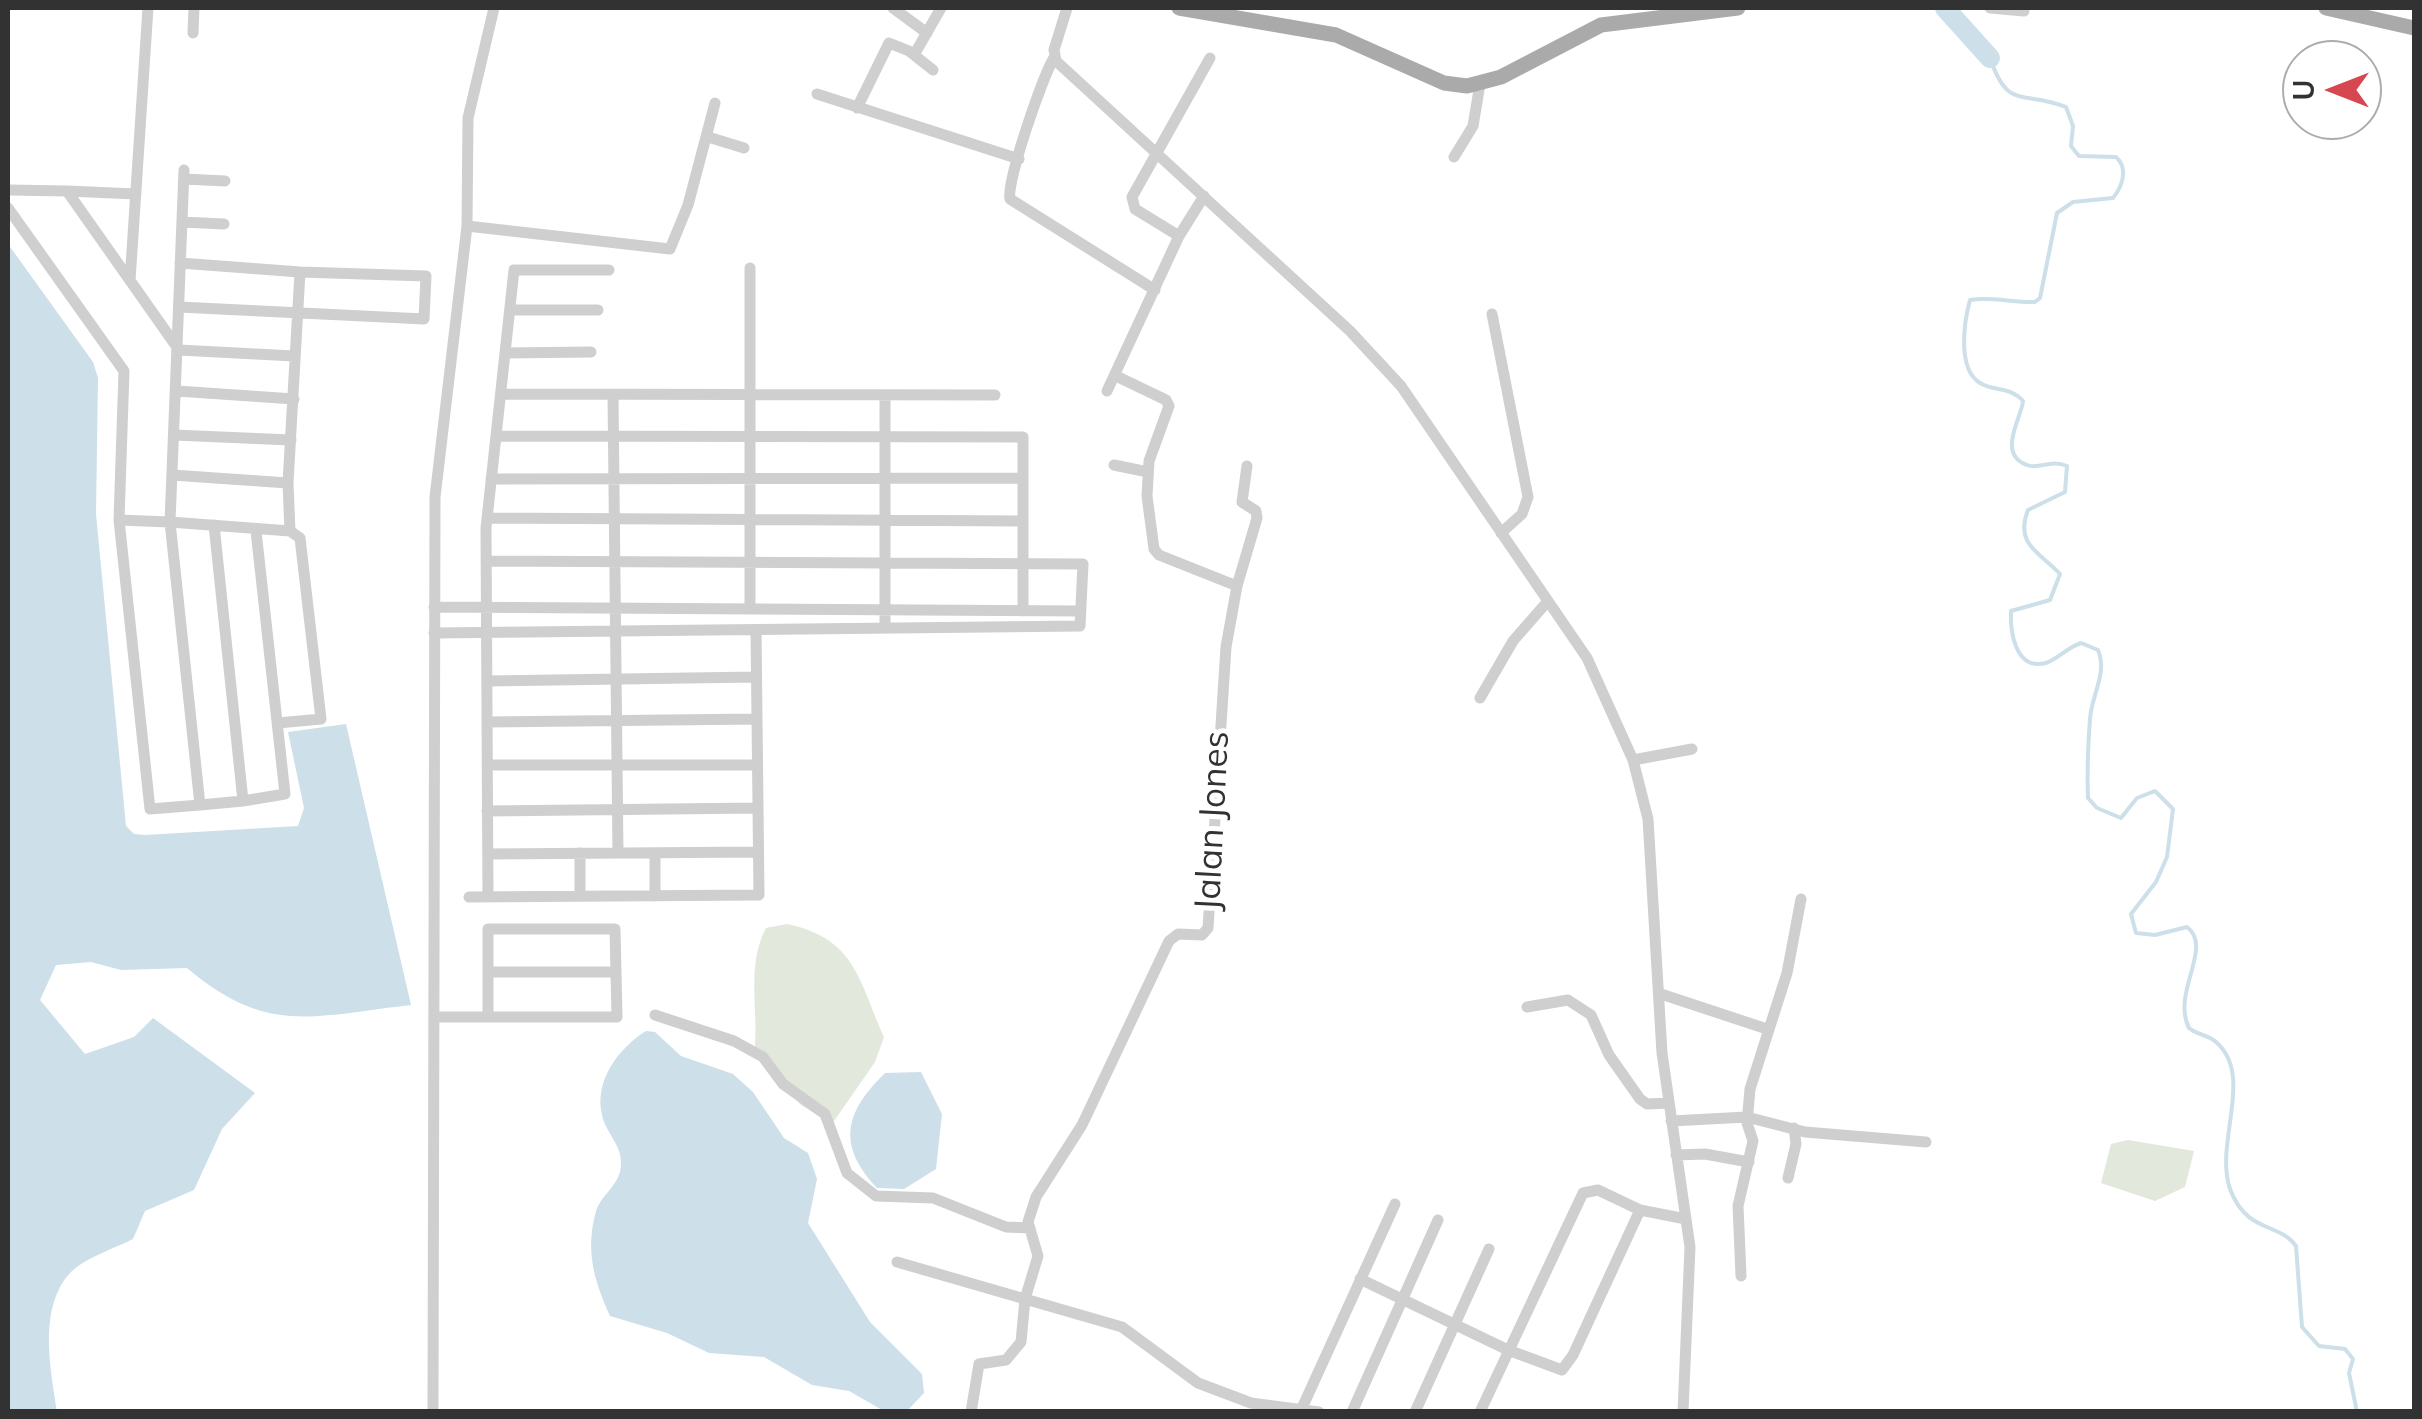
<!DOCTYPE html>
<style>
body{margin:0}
#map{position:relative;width:2422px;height:1419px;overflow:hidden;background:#fff;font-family:Mulish,sans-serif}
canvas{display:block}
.frame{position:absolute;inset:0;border:10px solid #323232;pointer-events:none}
.north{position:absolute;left:2282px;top:40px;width:100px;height:100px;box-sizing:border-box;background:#fff;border:2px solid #adadad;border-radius:50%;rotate:270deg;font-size:28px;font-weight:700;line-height:40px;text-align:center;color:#323232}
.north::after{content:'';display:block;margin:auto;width:35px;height:45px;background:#d64751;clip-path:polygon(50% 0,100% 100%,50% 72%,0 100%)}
</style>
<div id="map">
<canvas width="2422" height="1419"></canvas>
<div class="frame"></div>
<div class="north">U</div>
</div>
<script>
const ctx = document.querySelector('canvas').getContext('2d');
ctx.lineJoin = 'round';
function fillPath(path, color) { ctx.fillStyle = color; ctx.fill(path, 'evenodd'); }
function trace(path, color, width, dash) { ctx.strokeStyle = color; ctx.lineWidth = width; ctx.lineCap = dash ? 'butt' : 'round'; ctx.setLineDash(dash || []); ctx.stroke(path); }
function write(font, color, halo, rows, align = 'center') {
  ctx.font = font + ' Mulish,sans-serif'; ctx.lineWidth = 10; ctx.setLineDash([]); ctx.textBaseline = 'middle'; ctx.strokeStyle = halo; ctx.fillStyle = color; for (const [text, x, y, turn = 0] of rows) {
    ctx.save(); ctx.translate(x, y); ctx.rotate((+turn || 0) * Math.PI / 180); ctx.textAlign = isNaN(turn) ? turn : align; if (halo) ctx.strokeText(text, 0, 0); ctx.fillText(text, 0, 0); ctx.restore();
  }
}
const green = new Path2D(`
 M787,924C856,939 858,979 884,1037L875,1062L832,1124L801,1105L754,1055C760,1011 745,968 766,928Z
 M2128,1140L2194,1151L2185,1187L2155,1201L2101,1183L2111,1144Z`);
const water = new Path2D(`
 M8,244L93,362L98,378L96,514L126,826L134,834L145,835L298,826L304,808L288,732L346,724L411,1005C314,1016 267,1036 187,968L121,970L91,962L56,965L40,1000L85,1054L134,1037L153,1018L255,1093L222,1129L194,1190L145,1211L133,1239C112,1250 79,1259 65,1279C39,1315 51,1372 57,1412L8,1411Z
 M646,1031L655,1032L681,1056L733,1074L753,1092L784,1138L808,1153L817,1179L808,1223L870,1322L922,1374L924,1393L907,1411H884L849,1391L812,1385L764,1357L709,1353L667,1333L610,1316C594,1280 585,1251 596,1211C600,1197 616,1187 620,1172C626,1147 606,1135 602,1115C594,1080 619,1048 646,1031Z
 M921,1072L942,1114L936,1169L904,1189L877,1188C837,1145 844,1113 885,1073Z`);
const stream = new Path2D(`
 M1990,58C2008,111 2022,90 2066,107L2073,126L2071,146L2079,156L2116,157C2129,168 2122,187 2113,198L2073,202L2057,213L2040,298L2035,302C2014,303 1990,296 1970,300C1964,322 1957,369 1980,383C1995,392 2010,386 2023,401C2022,417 1996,454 2027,465C2039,470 2050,459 2067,466L2065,492L2028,510C2014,545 2041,553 2060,574L2050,600L2011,611C2010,631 2015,671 2046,663C2058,659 2068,647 2081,643L2098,650C2108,673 2091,696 2090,719C2088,745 2087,773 2088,798L2097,808L2121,818L2137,798L2155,791L2173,809L2167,857L2156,882L2131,914L2136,933L2155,935L2187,927C2214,947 2171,993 2189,1028C2197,1035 2209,1035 2216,1042C2255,1076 2214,1142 2230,1189C2247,1234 2279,1222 2296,1246L2302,1327L2319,1346L2345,1349L2353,1359L2349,1373L2357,1412`);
const river = new Path2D(`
 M1945,8L1990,58`);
const minor = new Path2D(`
 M893,8L927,33
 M1067,8L1054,50L1056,61L1350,331L1401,386L1587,658L1633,760L1648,819L1662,1053L1690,1247L1683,1412
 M1990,8L2024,11
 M193,33L194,8
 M914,55L941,8
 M1055,56C1043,75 1006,182 1010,199L1155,290
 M817,94L1019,159
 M857,108L889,43L909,51L933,70
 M708,137L744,148
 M1454,157L1473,126L1480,84
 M184,170L170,522L290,531L300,538L321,719L278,723
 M184,179L225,181
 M8,190L67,191L179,350L294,356
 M67,191L136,194
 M8,208L124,371L119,520L150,809L200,805L170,522L119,520
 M182,222L224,224
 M467,226L670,249L688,205L715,103
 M1179,236L1135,209L1132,197L1210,58
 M180,263L300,272L288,483L290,531
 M750,268V609
 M130,281L148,8
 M179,307L424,319L426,276L300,272
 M510,310H598
 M1492,314L1528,497L1522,514L1501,533
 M505,353L591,352
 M1116,376L1166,400L1169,406L1149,461L1147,496L1154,549L1159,555L1237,586
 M177,391L294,399
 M1107,391L1179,236L1204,196
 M501,394L995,395
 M613,395L618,853
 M885,395V628
 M174,435L291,440
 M496,436L1023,437V611
 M1114,465L1148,472
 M172,475L288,483
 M491,479L1023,478
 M487,518L1023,521
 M434,607L1081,611
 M434,633L1080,626L1083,564L486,561
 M487,681L756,677
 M1480,698L1513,641L1548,601
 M487,722L757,719
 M1633,760L1692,749
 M487,765H757
 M243,801L285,794L256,531
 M200,805L243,801L214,525
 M487,811L758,808
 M580,853V896
 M488,854L758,852
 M655,896V853
 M469,897L759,895L756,630
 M488,897L486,528L514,270H609
 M488,972H615
 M1661,994L1767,1029
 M1527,1007L1568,1000L1591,1015L1609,1055L1640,1099L1647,1104L1669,1103
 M655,1015L734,1041L763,1057L783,1084L825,1114L847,1173L876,1196L933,1198L1006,1227L1030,1228
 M434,1017H617L615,929H488V1017
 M1671,1121L1747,1117L1805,1132L1926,1142
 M1676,1155L1705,1154L1749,1162
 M1788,1178L1796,1144L1794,1128
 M897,1262L1122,1327L1198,1383L1251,1403L1319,1412
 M1741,1276L1738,1206L1753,1141L1747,1123L1750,1089L1787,973L1801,899
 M1360,1279L1508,1350L1562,1370L1573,1355L1640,1210
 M1302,1408L1395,1204
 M433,1412L435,497L467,226L468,118L494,8
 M971,1412L979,1364L1006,1360L1021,1342L1025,1299L1038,1256L1028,1222L1036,1197L1082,1125L1169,941L1178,934L1202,935L1208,928L1226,647L1237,586L1257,518L1256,511L1242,502L1247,466
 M1352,1412L1438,1220
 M1415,1412L1489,1249
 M1480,1412L1583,1193L1598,1190L1640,1210L1686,1219`);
const major = new Path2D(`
 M1179,8L1336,35L1444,83L1467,86L1501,77L1601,25L1738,8
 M2326,8L2414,28`);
const streetNames = [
 ["Jalan Jones",1213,821,-87]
];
fillPath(green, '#e2e8dc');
fillPath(water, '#cddfe9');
trace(stream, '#cddfe9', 4);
trace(river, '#cddfe9', 20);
trace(minor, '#cfcfcf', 11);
trace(major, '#aaa', 15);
write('35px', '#323232', '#fff', streetNames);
</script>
